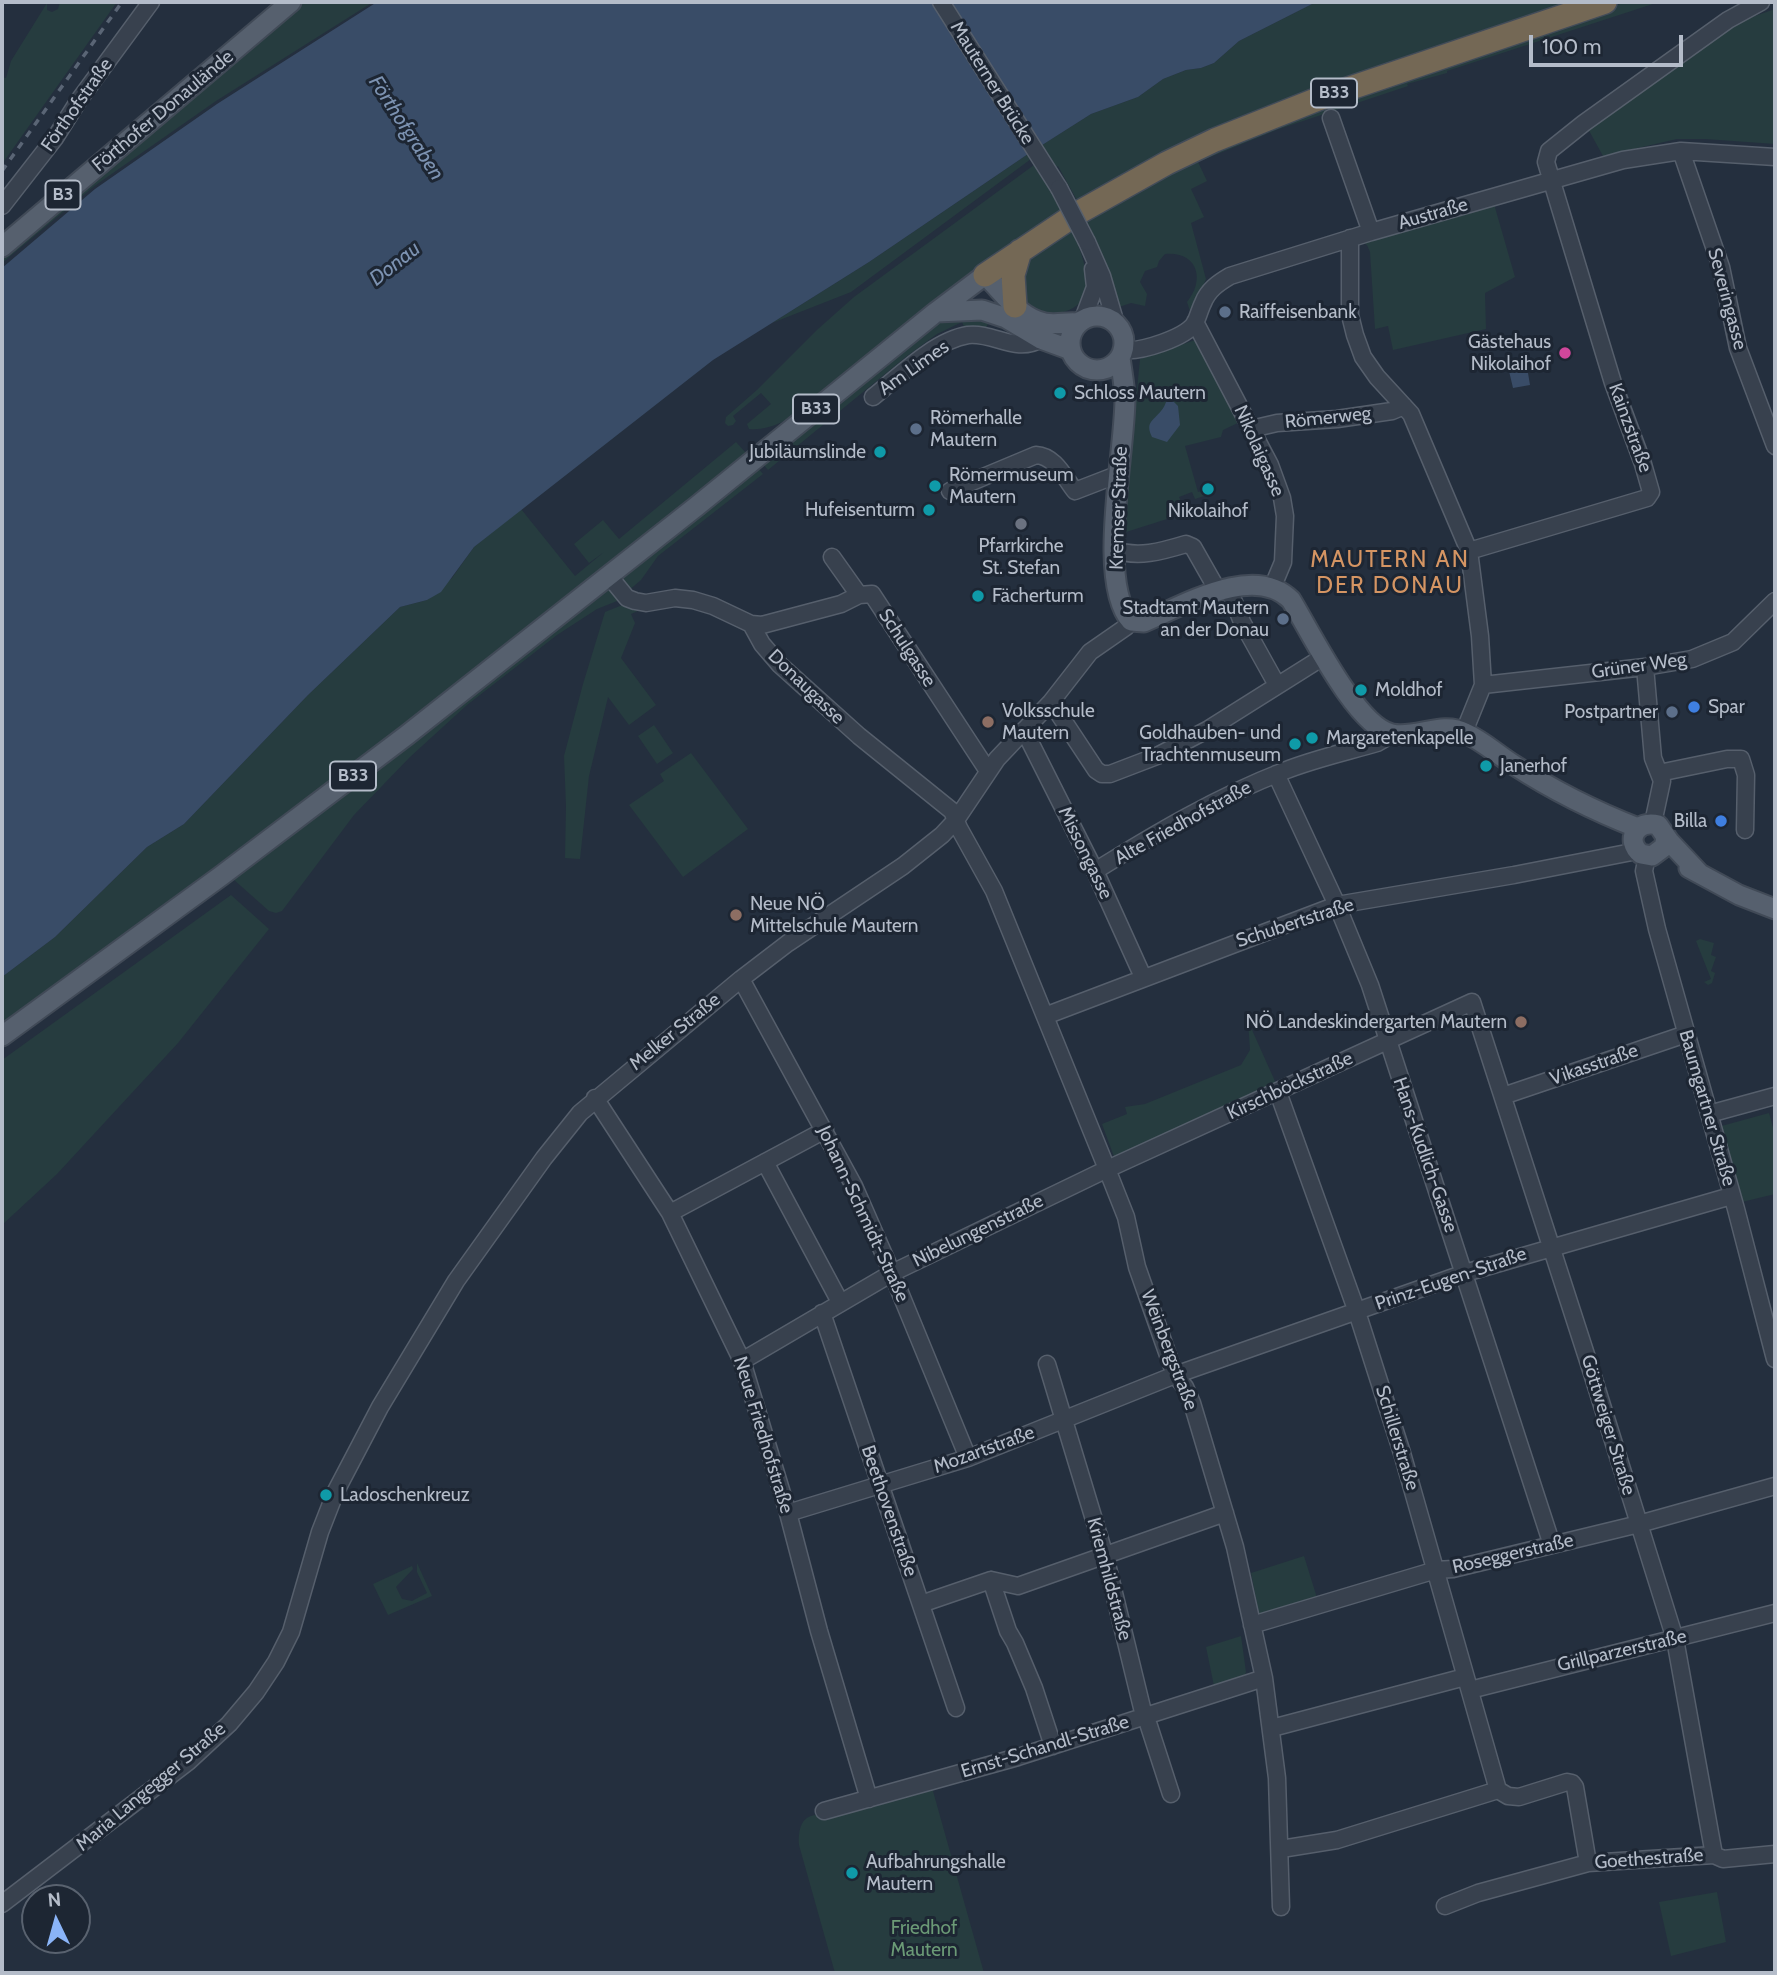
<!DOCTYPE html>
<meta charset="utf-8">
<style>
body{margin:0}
#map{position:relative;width:1777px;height:1975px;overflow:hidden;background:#242f3e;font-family:Cabin,sans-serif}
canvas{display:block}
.frame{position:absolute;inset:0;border:4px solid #b4bcc9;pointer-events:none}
.north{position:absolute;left:21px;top:1884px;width:70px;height:70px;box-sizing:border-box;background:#1d2633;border:2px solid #59626f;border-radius:50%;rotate:355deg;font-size:19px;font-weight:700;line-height:28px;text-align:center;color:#b4bcc9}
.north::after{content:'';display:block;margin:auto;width:24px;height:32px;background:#8ab4f8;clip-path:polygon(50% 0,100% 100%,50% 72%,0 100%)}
.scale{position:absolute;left:1529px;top:35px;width:154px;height:32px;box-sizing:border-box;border:4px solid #b4bcc9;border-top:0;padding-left:9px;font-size:21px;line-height:24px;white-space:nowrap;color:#b4bcc9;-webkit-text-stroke:5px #1d2633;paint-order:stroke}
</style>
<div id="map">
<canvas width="1777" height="1975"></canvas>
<div class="frame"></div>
<div class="north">N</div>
<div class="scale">100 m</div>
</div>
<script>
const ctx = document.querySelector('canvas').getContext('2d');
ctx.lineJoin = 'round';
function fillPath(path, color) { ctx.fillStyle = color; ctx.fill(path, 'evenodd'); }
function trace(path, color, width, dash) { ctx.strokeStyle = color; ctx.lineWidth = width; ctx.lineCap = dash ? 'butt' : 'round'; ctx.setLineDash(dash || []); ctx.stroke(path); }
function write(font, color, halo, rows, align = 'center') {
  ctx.font = font + ' Cabin,sans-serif'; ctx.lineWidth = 6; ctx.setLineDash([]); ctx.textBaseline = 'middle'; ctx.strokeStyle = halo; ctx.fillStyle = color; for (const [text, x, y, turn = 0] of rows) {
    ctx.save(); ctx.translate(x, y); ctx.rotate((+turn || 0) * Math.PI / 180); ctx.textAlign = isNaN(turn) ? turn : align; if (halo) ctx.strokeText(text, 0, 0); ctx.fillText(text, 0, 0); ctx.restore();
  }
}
const green = new Path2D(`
 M60,2H117L2,164V77L6,78L11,61L47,3V10L52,12L58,9Z
 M301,2H373L216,101L93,187L2,263V253L220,73Z
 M1316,2H1585L1079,204L1058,166L1056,167L1042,145L1091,114L1138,97L1163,79L1186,70L1201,68L1214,63L1239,41Z
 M1626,2H1659L1447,71V73L1407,84L1408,86L1279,129L1198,162L1207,181L1191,189L1204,217L1191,223L1206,279L1191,314L1187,302C1206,279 1197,251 1165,254L1159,261L1157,267L1145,271L1140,282L1147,294L1145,306L1131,303L1119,307L1101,252L1085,217L1170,168L1321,105Z
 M1775,9V144L1705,139H1677L1603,156L1587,127L1715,36L1738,22Z
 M1028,154L1031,159L851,292L772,323L869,262Z
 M1034,165L1064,212L978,268L929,305L806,408C788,419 771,431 749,429L747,424L771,404L761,393L733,416L736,421L733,425L728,426L725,423L726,417L758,389L818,329L854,297Z
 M1494,204L1515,277L1485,293L1486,329L1393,350L1388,326L1375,329L1370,252L1367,245L1362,242Z
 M1071,226C1083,258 1107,309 1052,314V319L1030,313L1017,293L1027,258Z
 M960,313L990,321L985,329H965L962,322L937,334L907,356L768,470L762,463L937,323Z
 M1198,339L1240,422L1223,430L1221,437L1185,446L1198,492L1205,490L1207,495L1195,499L1192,492L1179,497L1186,513L1123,533L1140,359Z
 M736,442L746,453L730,469L583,587L217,868L2,1023V977L55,937L147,847L184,824L308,695L400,607L427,600L452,578L474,547L521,509L575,576L604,552L589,563L574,544L603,520L619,539Z
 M757,467L763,474L658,556L641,580L628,591L621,582L622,577Z
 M610,586L619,597L617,601L597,609L557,635L467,705L410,757L354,815L282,911L276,913L269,911L233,879Z
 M625,604L640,608V610L631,614L635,623L621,658L656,705L629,725L608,697L589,776L580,859L565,858L566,806L564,756L583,684L605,612Z
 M654,725L673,753L657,764L638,736Z
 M691,753L748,829L683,877L629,805L664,781L660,774Z
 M231,895L269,929L178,1043L57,1174L2,1225V1060Z
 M1700,939L1714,943L1711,955L1716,957L1711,971L1715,973L1712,983L1708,985L1704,982L1711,979L1696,941Z
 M1248,1021L1278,1088L1116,1162L1102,1124L1127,1114L1125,1107L1145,1104L1241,1065L1250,1050Z
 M1769,1113L1775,1135V1194L1742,1202L1739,1201L1718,1127Z
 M1304,1556L1318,1601L1266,1617L1259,1613L1251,1573Z
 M417,1563L432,1596L388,1615L373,1584L412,1566L413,1569L396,1587L402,1599L412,1601L427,1593L417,1572Z
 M1241,1636L1246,1672L1244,1677L1214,1686L1206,1647Z
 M931,1784L984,1973H835L799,1845C798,1828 802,1813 822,1815Z
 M1717,1892L1726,1942L1671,1956L1659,1902Z`);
const water = new Path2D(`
 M377,2H1316L1239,41L1214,63L1201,68L1186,70L1163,79L1138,97L1091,114L1028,154L869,262L713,360L474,547L441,592L427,600L400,607L308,695L184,824L147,847L55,937L2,977V268L95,189L217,104Z
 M1524,369L1528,373L1530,385L1513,388L1509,371Z
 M1171,399L1178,406L1180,425L1167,442L1152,437C1145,422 1153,421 1161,411C1164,408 1165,404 1167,400Z`);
const minor = new Path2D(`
 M941,2L1059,188
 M1331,118L1371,232
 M1681,151L1721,267L1738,348L1775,446
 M2,206L55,138L79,100L151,2
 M1350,238V315L1355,335L1363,357L1377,377L1411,414L1469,551L1480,636L1483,685L1464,732
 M1087,242L1102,276L1116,324
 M1083,319L1095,287L1093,269
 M1195,322L1270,465L1282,498L1285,516L1283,562L1273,586
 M1124,350C1141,352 1185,338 1195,323C1198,317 1200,309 1203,303C1208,290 1218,283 1230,276L1371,232L1623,160L1681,151L1775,157
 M873,397C898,377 935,340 968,335C994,332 1016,354 1041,339
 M1251,429L1277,423L1337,419L1392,411L1404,406
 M950,491L1036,455C1055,456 1064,477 1075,491L1119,474
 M1114,549C1136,559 1163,551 1186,544L1193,547L1218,591
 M1469,551L1647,498L1651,492L1643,464L1613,383L1546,162L1549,151L1584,123L1728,20L1761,2
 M832,557L859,595
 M609,576L627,598L635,601L646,603L675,598L693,600L713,606L751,624L762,644L780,665L859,736L952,811L959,828L994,891L1107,1169L1126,1217L1137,1267L1175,1375L1185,1387L1192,1403L1235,1547L1264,1678L1277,1778L1281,1907
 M1228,587L1242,622L1277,685
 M751,624L762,625L841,604L859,595L872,594L988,771
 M1645,667L1653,758L1662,781L1653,823
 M1483,685L1645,667L1692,659L1733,642L1775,601
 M1051,702L1096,770L1102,774H1110L1157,756L1207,730L1323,657
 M1024,730L1095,871L1143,977
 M1659,773L1727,759H1741L1746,775L1745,830
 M1276,774L1337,905L1370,985L1552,1545
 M1647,856L1644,871L1657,929L1736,1209L1775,1359
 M1095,871C1156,833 1217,797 1284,771C1314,759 1346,752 1377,743L1384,739L1387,732
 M741,979L854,1186L892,1273L968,1458
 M1045,1016L1337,905L1514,875L1637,851
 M1278,1092L1357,1312L1402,1453L1498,1790
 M1503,1096L1686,1034
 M595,1098L670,1213L742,1361L788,1513L819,1631L869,1799
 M1709,1114L1775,1096
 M765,1162L840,1302
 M670,1213L825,1130
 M822,1313L956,1708
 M742,1361L892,1273L1101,1172L1472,1002L1591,1370L1675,1639L1714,1855
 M1047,1364L1105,1556L1144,1716L1148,1723L1171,1794
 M788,1513L968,1458L1175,1375L1465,1273L1731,1196
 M991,1580L1008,1631L1015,1643L1034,1688L1053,1746
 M921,1604L991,1580L1018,1586L1225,1513
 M1252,1625L1436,1570L1453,1569L1639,1524L1775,1486
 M1470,1690L1775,1613
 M1272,1728L1465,1677
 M824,1811L1018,1757L1264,1678
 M1281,1849L1337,1840L1498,1790L1508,1796L1519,1797L1567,1782L1572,1783L1575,1787L1588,1863
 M2,1904L188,1762L229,1724L256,1692L276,1662L291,1632L320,1532L336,1491L380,1407L456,1281L544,1158L580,1113L741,979L788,943L903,866L942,835L956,820L997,759L1051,702L1090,652L1126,627L1131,621
 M1445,1906L1478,1893L1588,1863L1714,1855L1723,1859L1775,1854`);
const major = new Path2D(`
 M2,247L291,2
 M985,275C1003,292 1019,318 1045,323C1056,325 1066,322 1077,323
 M937,312L982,310L1006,318L1041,339L1071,350
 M1070 343a27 27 0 1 1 54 0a27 27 0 1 1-54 0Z
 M1120,358C1122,371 1124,384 1125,396C1126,448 1096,582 1131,621L1144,622C1184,605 1254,563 1291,600C1310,631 1356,726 1392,734C1416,739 1442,721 1465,733C1483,741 1498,755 1514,765C1551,789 1597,812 1638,828
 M1666,838L1664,847L1652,856L1641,854C1624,840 1637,819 1658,825L1669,841L1699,873
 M1689,868L1739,895L1775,909
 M2,1036L221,876L407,735L697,506L936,312L985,275`);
const highway = new Path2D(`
 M985,275L1076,214L1167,163L1215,140L1318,99L1605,2
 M1015,306L1013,275L1020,251`);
const rail = new Path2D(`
 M2,171L122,2`);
const minorBridge = new Path2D(`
 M1059,188L1087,242`);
const markers = [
 [1225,312,7,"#5c6f8a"],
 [1565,353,7,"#d1479c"],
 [1060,393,7,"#0f9aa8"],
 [916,429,7,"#5c6f8a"],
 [880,452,7,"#0f9aa8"],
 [935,486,7,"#0f9aa8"],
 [1208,489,7,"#0f9aa8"],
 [929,510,7,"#0f9aa8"],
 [1021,524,7,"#6b7280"],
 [978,596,7,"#0f9aa8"],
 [1283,619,7,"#5c6f8a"],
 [1361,690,7,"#0f9aa8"],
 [1694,707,7,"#3f7fe0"],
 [1672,712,7,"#5c6f8a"],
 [988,722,7,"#8d6e63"],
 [1312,738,7,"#0f9aa8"],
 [1295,744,7,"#0f9aa8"],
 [1486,766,7,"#0f9aa8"],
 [1721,821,7,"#3f7fe0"],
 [736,915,7,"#8d6e63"],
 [1521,1022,7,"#8d6e63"],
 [326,1495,7,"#0f9aa8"],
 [852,1873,7,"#0f9aa8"]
];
const shields = [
 [1334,93,46],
 [63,195,35],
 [816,409,46],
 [353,776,46]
];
const shieldNames = [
 ["B33",1334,93],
 ["B3",63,195],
 ["B33",816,409],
 ["B33",353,776]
];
const streetNames = [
 ["Mauterner Brücke",992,83,58],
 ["Förthofstraße",77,105,-55],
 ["Förthofer Donaulände",163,111,-40],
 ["Austraße",1433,214,-16],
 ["Severingasse",1727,299,75],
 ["Am Limes",914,368,-35],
 ["Römerweg",1328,418,-6],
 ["Kainzstraße",1630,428,70],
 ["Nikolaigasse",1259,451,66],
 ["Kremser Straße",1119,508,-88],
 ["Schulgasse",907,648,57],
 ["Grüner Weg",1639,666,-8],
 ["Donaugasse",806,687,44],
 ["Alte Friedhofstraße",1183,823,-29],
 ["Missongasse",1085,853,64],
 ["Schubertstraße",1295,923,-18],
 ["Melker Straße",675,1032,-39],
 ["Vikasstraße",1594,1065,-19],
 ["Kirschböckstraße",1290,1086,-25],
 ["Baumgartner Straße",1707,1108,74],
 ["Hans-Kudlich-Gasse",1425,1155,71],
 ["Johann-Schmidt-Straße",863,1214,65],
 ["Nibelungenstraße",978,1231,-26],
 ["Prinz-Eugen-Straße",1451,1279,-19],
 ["Weinbergstraße",1169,1350,69],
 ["Göttweiger Straße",1608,1425,73],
 ["Neue Friedhofstraße",763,1435,73],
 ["Schillerstraße",1397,1438,73],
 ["Mozartstraße",984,1450,-20],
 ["Beethovenstraße",889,1511,71],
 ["Roseggerstraße",1513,1554,-13],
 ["Kriemhildstraße",1109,1579,75],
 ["Grillparzerstraße",1622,1651,-13],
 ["Ernst-Schandl-Straße",1045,1747,-17],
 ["Maria Langegger Straße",151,1787,-40],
 ["Goethestraße",1649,1859,-4]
];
const poiNames = [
 ["Raiffeisenbank",1239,312],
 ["Gästehaus",1551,342,"right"],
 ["Nikolaihof",1551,364,"right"],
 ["Schloss Mautern",1074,393],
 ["Römerhalle",930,418],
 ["Mautern",930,440],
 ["Jubiläumslinde",866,452,"right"],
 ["Römermuseum",949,475],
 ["Mautern",949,497],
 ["Hufeisenturm",915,510,"right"],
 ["Nikolaihof",1208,511,"center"],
 ["Pfarrkirche",1021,546,"center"],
 ["St. Stefan",1021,568,"center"],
 ["Fächerturm",992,596],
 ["Stadtamt Mautern",1269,608,"right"],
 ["an der Donau",1269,630,"right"],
 ["Moldhof",1375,690],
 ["Spar",1708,707],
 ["Volksschule",1002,711],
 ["Mautern",1002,733],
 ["Postpartner",1658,712,"right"],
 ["Goldhauben- und",1281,733,"right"],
 ["Trachtenmuseum",1281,755,"right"],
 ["Margaretenkapelle",1326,738],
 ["Janerhof",1500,766],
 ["Billa",1707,821,"right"],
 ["Neue NÖ",750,904],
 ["Mittelschule Mautern",750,926],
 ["NÖ Landeskindergarten Mautern",1507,1022,"right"],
 ["Ladoschenkreuz",340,1495],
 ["Aufbahrungshalle",866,1862],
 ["Mautern",866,1884]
];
const parkNames = [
 ["Friedhof",924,1928],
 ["Mautern",924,1950]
];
const waterNames = [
 ["Förthofgraben",406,128,57],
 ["Donau",395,264,-38]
];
const quarterNames = [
 ["MAUTERN AN",1390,560],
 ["DER DONAU",1390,586]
];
fillPath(green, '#263c3f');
fillPath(water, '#394c67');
trace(minor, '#565f6c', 19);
trace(major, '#414a57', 23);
trace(highway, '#434c59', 26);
trace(minor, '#38414e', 16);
trace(major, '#56606e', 19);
trace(highway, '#746855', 23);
trace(rail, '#5a6575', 3.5, [7, 7]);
trace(minorBridge, '#565f6c', 19, []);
trace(minorBridge, '#38414e', 16);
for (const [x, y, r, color] of markers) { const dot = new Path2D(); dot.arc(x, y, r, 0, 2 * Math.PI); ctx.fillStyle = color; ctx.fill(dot); trace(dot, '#1d2633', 2.5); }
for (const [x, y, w] of shields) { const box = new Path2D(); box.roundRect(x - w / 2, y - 14.5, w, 29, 5); ctx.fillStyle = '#1d2633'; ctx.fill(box); trace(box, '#b4bcc9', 2); }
write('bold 18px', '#b4bcc9', null, shieldNames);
write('19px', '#b4bcc9', '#1d2633', streetNames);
write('19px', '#b4bcc9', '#1d2633', poiNames, 'left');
write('19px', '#6b9a76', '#1d2633', parkNames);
write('italic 21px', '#7c92b1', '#1d2633', waterNames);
ctx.letterSpacing = '2px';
write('23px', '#d59563', '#1d2633', quarterNames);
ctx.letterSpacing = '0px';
</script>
